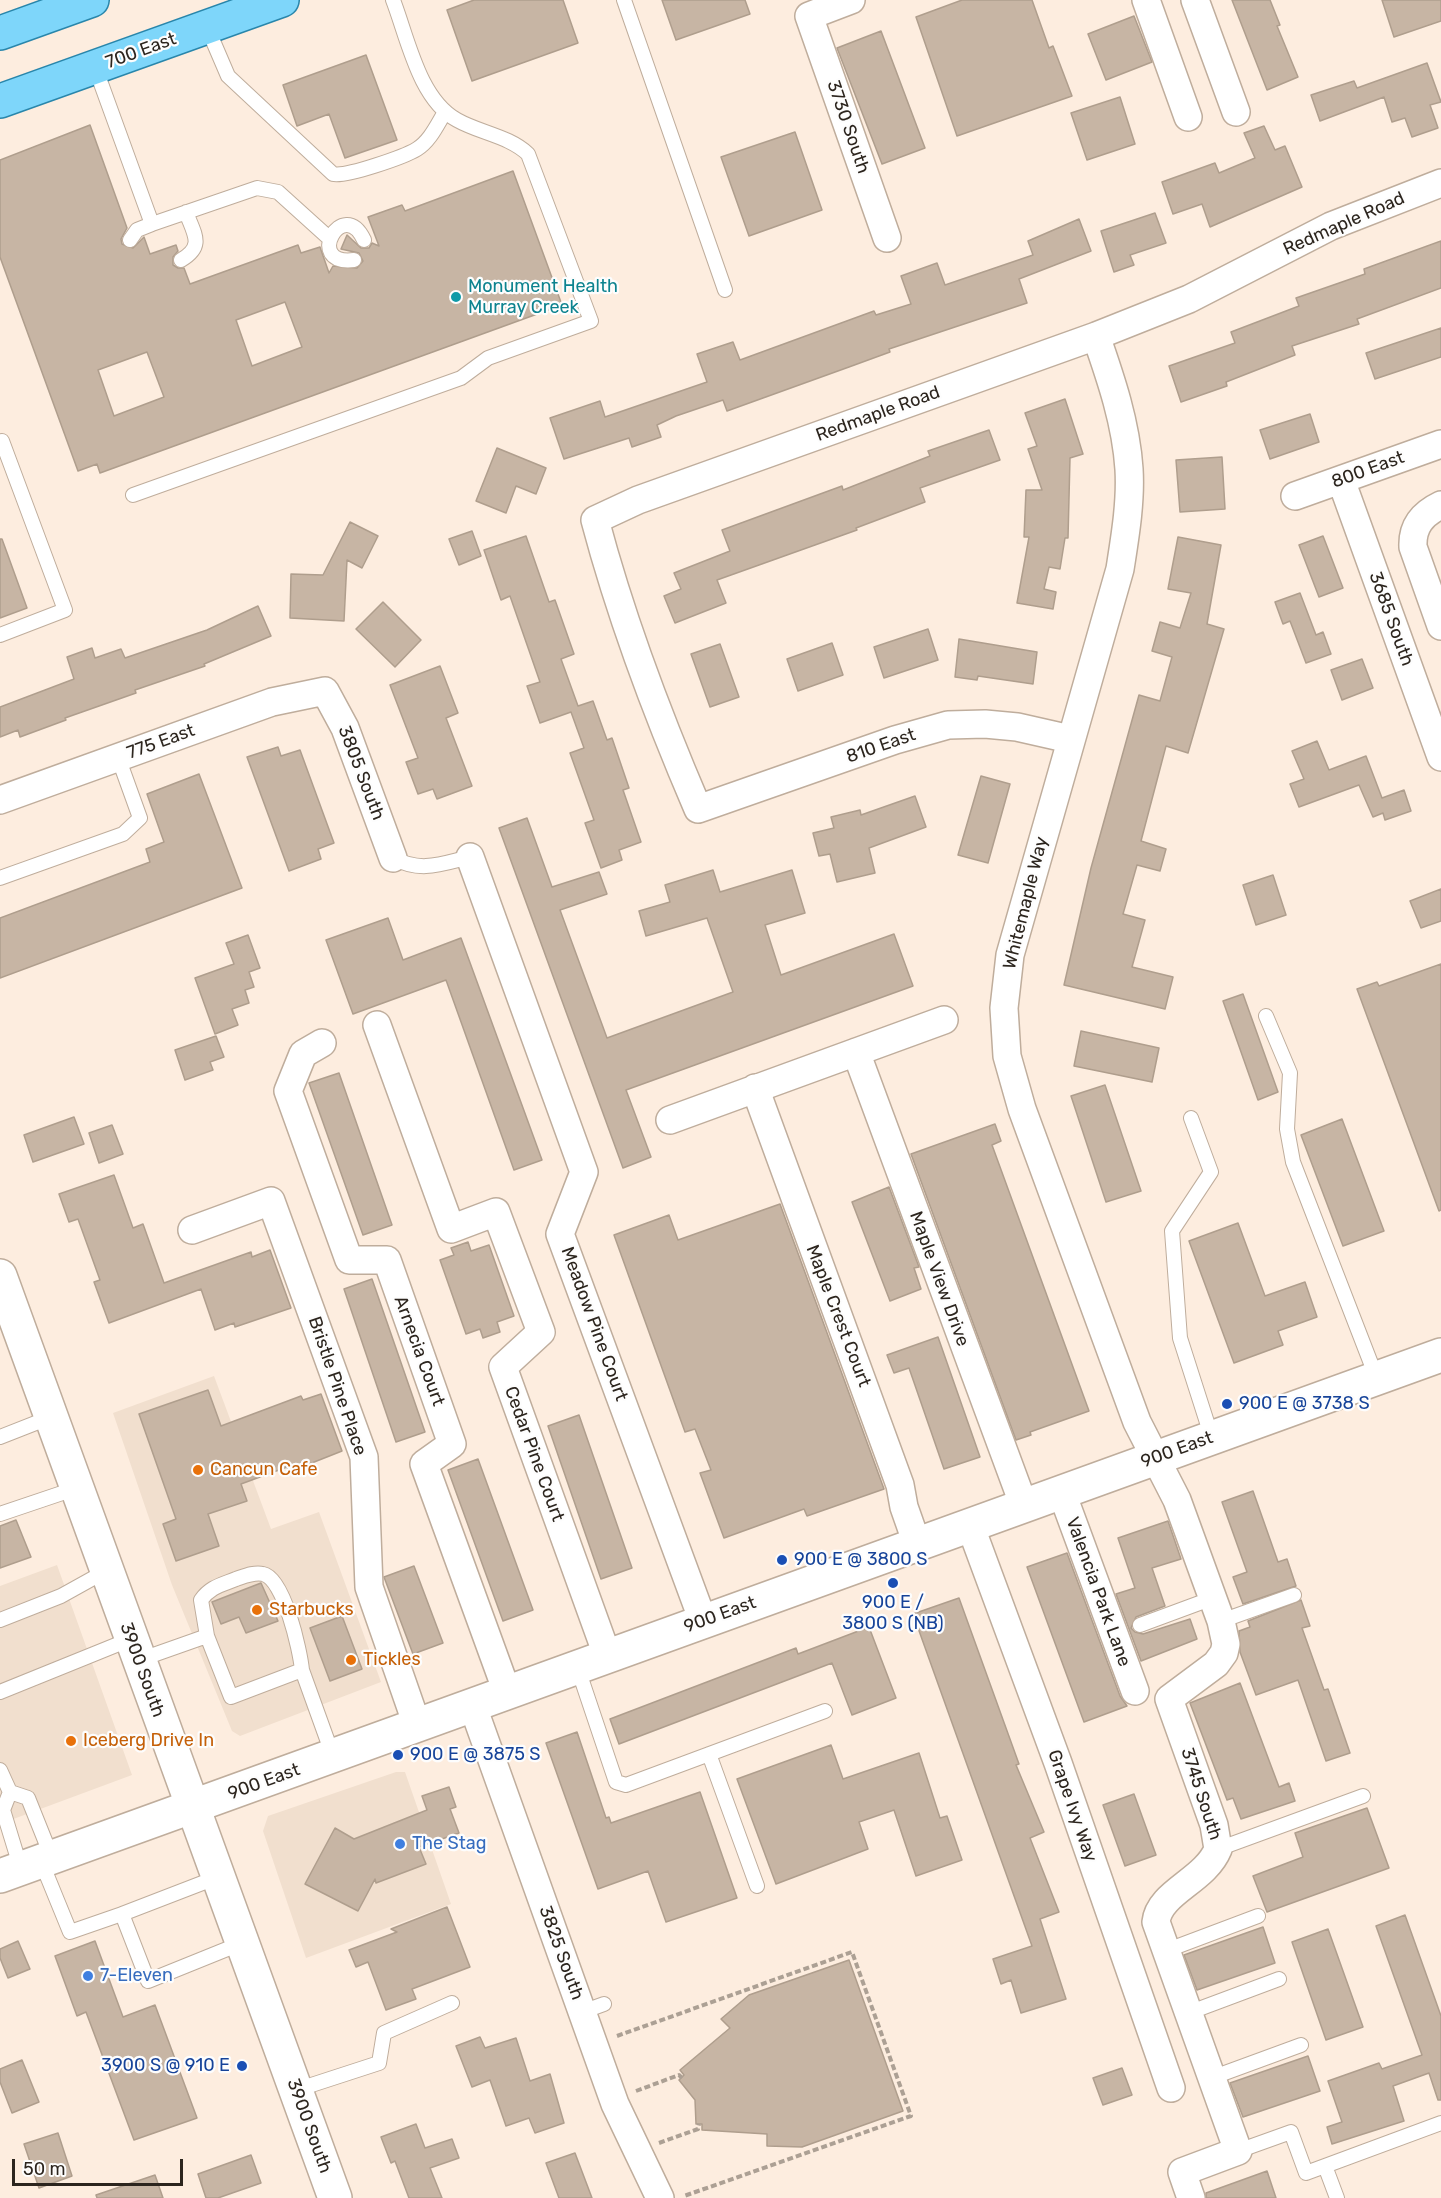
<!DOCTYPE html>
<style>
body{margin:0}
#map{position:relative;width:1441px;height:2198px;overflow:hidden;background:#fdeddf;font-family:Rubik,sans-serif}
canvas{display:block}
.scale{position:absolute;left:12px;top:2159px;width:171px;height:27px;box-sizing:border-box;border:3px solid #2c251e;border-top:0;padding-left:8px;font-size:18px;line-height:21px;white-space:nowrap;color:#2c251e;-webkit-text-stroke:4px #fdfdfd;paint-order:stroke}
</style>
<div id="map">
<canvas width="1441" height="2198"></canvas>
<div class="scale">50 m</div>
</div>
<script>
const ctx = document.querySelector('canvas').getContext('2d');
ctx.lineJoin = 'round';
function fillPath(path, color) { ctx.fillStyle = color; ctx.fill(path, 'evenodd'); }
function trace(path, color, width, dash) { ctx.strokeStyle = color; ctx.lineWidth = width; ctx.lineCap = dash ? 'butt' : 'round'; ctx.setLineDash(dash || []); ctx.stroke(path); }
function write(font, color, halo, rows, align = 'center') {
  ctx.font = font + ' Rubik,sans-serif'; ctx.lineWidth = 4.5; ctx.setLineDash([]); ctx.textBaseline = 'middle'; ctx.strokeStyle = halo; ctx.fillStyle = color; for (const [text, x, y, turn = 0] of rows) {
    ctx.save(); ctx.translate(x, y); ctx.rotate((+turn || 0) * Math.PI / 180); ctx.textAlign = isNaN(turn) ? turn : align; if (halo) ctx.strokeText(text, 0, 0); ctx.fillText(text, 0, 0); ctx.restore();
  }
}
const commercial = new Path2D(`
 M214,1376L271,1529L319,1512L381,1682L240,1736L232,1731L172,1585L113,1413Z
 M57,1565L132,1775L0,1824V1586Z
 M396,1772H405L451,1904L306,1958L263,1831L268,1816Z`);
const building = new Path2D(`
 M474,0H563L578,43L472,81L447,10Z
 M662,0H745L750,14L676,40Z
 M962,0H1032L1049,48L1053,46L1072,96L957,136L916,17Z
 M1232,0H1270L1280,25L1277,26L1298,77L1267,90Z
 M1382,0H1441V21L1394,37Z
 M1134,16L1152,62L1106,80L1088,34Z
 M881,31L925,148L882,164L837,48Z
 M366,55L397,140L345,158L329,114L297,126L283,85Z
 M1427,63L1441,102L1430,105L1438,128L1412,137L1405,118L1392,122L1384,97L1320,121L1311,95L1354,81L1357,88Z
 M1120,97L1135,144L1087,160L1071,113Z
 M90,125L127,228L121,239L122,244L133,248L144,237L150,254L176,245L178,251L173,257V265L178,268H184L190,284L298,245L301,253L320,247L329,273L333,266L357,268L363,261L359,253L341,249L347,235L361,248H369L372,243L379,246L368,217L402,205L405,211L513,171L562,305L100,473L97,464L78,471L0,257V160ZM285,302L302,347L252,366L236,320ZM147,352L164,397L114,416L98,370Z
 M1264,126L1275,150L1285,146L1302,187L1210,227L1202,204L1173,214L1162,182L1215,163L1219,173L1255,158L1244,133Z
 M795,132L822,210L749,236L721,157Z
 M1155,213L1166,243L1130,255L1134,265L1114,272L1101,231Z
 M1079,219L1091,251L1019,279L1027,303L889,349L890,352L849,367L727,411L723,400L676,416L657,425L661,437L632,447L629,438L564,459L550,418L600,401L605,417L707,382L697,354L733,342L740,360L874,311L876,315L911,304L901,276L937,263L945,285L1033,255L1028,241Z
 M1441,241V288L1357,319L1359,324L1292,346L1295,355L1226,382L1227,386L1181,402L1169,366L1235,343L1231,332L1299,306L1296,298L1365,274L1364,269Z
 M1441,328V357L1375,379L1366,353Z
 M1065,399L1083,454L1070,458L1068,538H1065L1060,569L1049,567L1044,589L1056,592L1053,609L1017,603L1029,537H1024L1026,490H1042L1028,449L1037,446L1025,413Z
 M1310,414L1319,442L1270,459L1260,430Z
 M989,430L1000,460L920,488L925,502L856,528L857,530L717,580L726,603L675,623L664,596L681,589L674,573L730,551L722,530L842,486L843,490L930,456L928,451Z
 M497,448L546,468L536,494L516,486L506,513L476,501Z
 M1222,457L1225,509L1180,512L1176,460Z
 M350,522L378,536L362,568L347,560L344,621L290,618L291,574L323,575Z
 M472,531L481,556L459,565L449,539Z
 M526,536L549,602L555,600L574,654L561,659L578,706L593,701L607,740L612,738L629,788L623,790L641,842L619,850L622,860L601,868L585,823L594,820L570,753L584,748L571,712L540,723L527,686L540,682L510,596L501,600L484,550Z
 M1323,536L1343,588L1319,597L1299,545Z
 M1178,537L1221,545L1207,624L1224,629L1188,753L1166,746L1141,841L1166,849L1160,871L1137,865L1123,914L1145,920L1132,967L1173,977L1165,1009L1064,985L1091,868L1139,695L1160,701L1172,657L1152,651L1160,622L1180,628L1191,593L1168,589Z
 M0,539H2L27,608L0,618Z
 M1300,593L1316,635L1323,632L1331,654L1306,663L1290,621L1283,624L1275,602Z
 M383,602L421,640L395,667L356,629Z
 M258,606L271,636L204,664L205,666L135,690L136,693L65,718L66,720L20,737L18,730L0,737V707L74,679L67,657L92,648L95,658L121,649L125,658L207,630Z
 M928,629L938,660L884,678L874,647Z
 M959,639L1037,652L1033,684L978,676L977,680L955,677Z
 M832,643L843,675L798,691L787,659Z
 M720,644L739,697L710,707L691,654Z
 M1362,659L1373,688L1342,700L1331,670Z
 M440,666L458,713L446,718L472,786L437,799L433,789L418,794L406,762L418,758L390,685Z
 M1317,741L1329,770L1366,756L1382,798L1404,790L1411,811L1385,820L1383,813L1373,817L1359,785L1299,807L1290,784L1304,779L1292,751Z
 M278,747L281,756L300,750L334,843L318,849L321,859L289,871L247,757Z
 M199,774L242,888L0,978V918L150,862L146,849L164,842L147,794Z
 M981,776L1010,784L988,863L958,855Z
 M915,796L926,827L869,848L875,873L837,882L830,854L819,856L813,833L834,828L831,817L860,810L861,815Z
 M527,818L552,887L599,872L607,894L560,910L607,1038L733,992L707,918L646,936L639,911L670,902L665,885L713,870L720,892L792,870L805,913L765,925L781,975L894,934L913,986L626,1090L651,1157L623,1168L499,828Z
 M1273,875L1286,915L1256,925L1243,885Z
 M1441,889V921L1421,928L1410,901Z
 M388,918L403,960L461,938L542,1160L514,1170L446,980L353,1014L326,940Z
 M248,935L260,968L249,972L254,987L245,990L249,1003L232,1009L238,1025L215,1034L195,978L234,964L226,943Z
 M1441,964V1210L1439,1211L1357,989L1377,982L1379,986Z
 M1243,994L1278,1092L1258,1100L1223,1001Z
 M1081,1031L1159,1048L1152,1082L1074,1066Z
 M216,1036L224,1057L210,1062L213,1070L185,1080L175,1050Z
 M339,1073L392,1225L363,1235L309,1083Z
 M1105,1085L1141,1191L1106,1202L1071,1096Z
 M74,1117L84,1144L33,1162L24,1135Z
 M1342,1119L1384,1231L1343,1246L1301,1135Z
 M995,1124L1001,1141L992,1145L1089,1411L1030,1432L1031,1435L1016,1440L911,1154Z
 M112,1125L123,1154L99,1163L89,1133Z
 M114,1175L133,1228L143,1224L164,1283L251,1252L252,1257L270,1250L291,1308L235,1327L234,1323L215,1330L201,1289L109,1323L94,1282L100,1280L78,1219L69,1222L59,1194Z
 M889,1187L919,1267L914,1268L921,1289L890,1301L852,1202Z
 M780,1204L884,1489L807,1516L804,1509L724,1538L700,1473L711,1470L695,1429L685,1432L614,1235L669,1215L678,1240Z
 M1238,1223L1265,1296L1305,1282L1317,1317L1278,1331L1283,1345L1234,1363L1189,1241Z
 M468,1242L471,1251L489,1245L514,1316L497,1322L500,1332L483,1338L480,1329L466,1334L440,1260L454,1255L451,1248Z
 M372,1279L425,1432L396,1442L344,1289Z
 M938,1337L980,1457L944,1469L909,1368L894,1373L887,1355Z
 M208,1390L221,1426L301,1396L303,1400L321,1394L342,1451L289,1472L287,1467L241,1484L247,1501L208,1514L219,1546L176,1561L163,1524L176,1519L139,1414Z
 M579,1415L632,1568L601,1579L548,1426Z
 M478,1459L533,1610L503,1621L448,1470Z
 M1253,1491L1278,1562L1287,1559L1296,1586L1243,1604L1233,1577L1247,1572L1222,1502Z
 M16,1520L31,1557L0,1568V1526Z
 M1168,1521L1181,1559L1152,1568L1165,1606L1136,1617L1131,1628L1135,1632L1143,1634L1190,1619L1197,1639L1141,1661L1116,1594L1135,1588L1118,1538Z
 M1067,1553L1120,1696L1127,1706L1084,1722L1027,1567Z
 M414,1566L443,1643L413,1654L384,1577Z
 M261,1583L278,1621L246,1633L239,1617L221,1624L212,1602Z
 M959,1598L1019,1764L1016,1765L1044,1832L1030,1838L1059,1912L1040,1919L1066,1999L1021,2013L1011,1980L1001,1984L993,1959L1032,1946L913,1614Z
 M1301,1600L1310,1626L1302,1628L1324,1690L1328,1689L1350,1753L1326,1761L1298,1680L1256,1695L1240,1652L1239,1631L1250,1627L1248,1621Z
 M342,1616L362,1669L330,1681L310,1628Z
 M869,1627L896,1698L852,1715L832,1663L619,1744L610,1719L796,1648L798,1654Z
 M1240,1683L1279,1787L1289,1783L1295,1801L1241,1819L1233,1798L1227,1800L1190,1703Z
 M577,1732L606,1818L609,1817L611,1823L700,1792L737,1898L666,1922L648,1871L598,1889L546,1743Z
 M831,1745L843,1779L919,1753L940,1818L947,1816L962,1860L916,1876L894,1810L859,1822L868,1849L776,1884L737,1779Z
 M449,1787L456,1807L450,1809L459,1833L419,1847L426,1864L376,1883L375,1879L358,1911L305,1884L335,1828L354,1839L427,1810L422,1796Z
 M1134,1794L1156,1855L1125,1866L1103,1805Z
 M1367,1808L1389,1868L1267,1912L1253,1876L1303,1857L1295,1833Z
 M447,1907L470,1967L412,1989L416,1999L386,2010L368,1962L356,1967L349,1950L397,1932L391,1929Z
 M1405,1915L1441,2016V2100H1438L1429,2073L1393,2086L1404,2121L1332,2144L1327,2127L1342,2122L1328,2081L1379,2063L1382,2069L1422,2055L1376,1926Z
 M1263,1927L1275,1963L1197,1990L1184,1955Z
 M1328,1929L1363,2027L1326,2040L1292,1942Z
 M18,1941L30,1969L8,1978L0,1958V1949Z
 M95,1941L123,2017L155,2005L197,2118L134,2140L86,2012L77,2016L55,1956Z
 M849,1960L903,2111L802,2147L767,2146V2134L702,2130V2124H696L695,2100L679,2080L684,2075L680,2070L730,2028L721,2019L749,1995Z
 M480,2037L485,2048L516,2038L530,2081L550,2074L564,2123L535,2133L529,2118L506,2126L490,2080L472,2087L456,2046Z
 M1308,2056L1320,2091L1243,2117L1230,2083Z
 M22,2060L39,2102L12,2113L0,2082V2069Z
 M1122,2068L1132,2095L1103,2105L1093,2078Z
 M416,2124L425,2148L452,2139L459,2158L430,2168L442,2198H409L395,2161L391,2163L381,2137Z
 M58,2133L72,2176L39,2188L24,2144Z
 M575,2153L592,2198H559L546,2163Z
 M251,2155L261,2183L218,2198H206L198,2174Z
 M1267,2171L1276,2198H1206V2193Z
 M155,2175L163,2198H97L96,2195Z`);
const path = new Path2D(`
 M617,2036L852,1952L911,2116L684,2196
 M636,2091L679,2075L682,2078
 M659,2143L698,2129L699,2124`);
const service = new Path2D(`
 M624,0L725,290
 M207,27L228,76L333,174C346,177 404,157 417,149C430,141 437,125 445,112
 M95,67L152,224L257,188L278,192L330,239
 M130,240L137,230L152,224
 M181,260C205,246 194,234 186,212
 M354,260C303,266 343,195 364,240
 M0,442L2,441L65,610L0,635
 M133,495L461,378L488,358L591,321L528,154C509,136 480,133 457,120C419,99 408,39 393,0
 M393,858C421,873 441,864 470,857
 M0,878L123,834L140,818L118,757
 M1266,1016L1290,1073L1287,1129L1293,1162L1377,1379
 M1191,1118L1211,1172L1172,1231L1180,1338L1212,1438
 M0,1437L51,1417
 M0,1514L77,1488
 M0,1620L61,1596L106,1571
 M1221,1621L1294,1595
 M1140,1625L1213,1598
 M207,1636L201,1600C210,1587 221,1585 236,1579C245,1576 254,1572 263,1574C284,1578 300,1650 302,1670
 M139,1660L207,1636L231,1697L302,1670L333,1756
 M577,1666L616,1782L626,1785L825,1711
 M0,1692L131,1639
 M709,1754L757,1886
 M0,1770L10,1792
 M1218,1849L1363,1796
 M41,1861L70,1932L122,1914
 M21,1869L3,1810L10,1792L28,1798L52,1858
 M218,1877L122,1914L148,1981L242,1943
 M1165,1951L1258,1916
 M582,2012L604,2004
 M1188,2013L1279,1979
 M1211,2078L1301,2045
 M296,2090L379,2063L384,2033L452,2003
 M1238,2151L1291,2132L1306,2173L1441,2123
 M1325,2166L1337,2198`);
const minor = new Path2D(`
 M851,0L809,16L887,238
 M1146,0L1188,117
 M1195,0L1236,112
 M1096,336C1111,379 1126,423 1129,469C1131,502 1125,537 1120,569L1010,955L1004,1008L1007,1056L1022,1109L1137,1422L1177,1500L1221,1621L1226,1644L1224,1653L1216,1664L1169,1699L1214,1825L1218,1849C1205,1881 1159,1892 1156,1922L1238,2151L1182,2172L1191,2198
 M1341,480L1441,757
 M1295,496L1441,444
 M1441,505C1422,514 1412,526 1413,547L1441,626
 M1070,739L1017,727L985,724L948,725L895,740L698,809C658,716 621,618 595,520L638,500L1096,336L1189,299L1331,226L1441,183
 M0,800L272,702L325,691L345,728L393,858
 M470,857L584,1172L560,1234L703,1621
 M377,1025L451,1229L496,1212L541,1332L503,1367L607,1655
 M322,1043L303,1054L288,1091L349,1260H387L452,1444L424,1464L507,1692
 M856,1052L1024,1506
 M755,1088L900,1485L904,1507L917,1544
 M670,1120L944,1020
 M192,1230L271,1201L364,1457L369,1587L417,1725
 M1062,1493L1135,1691
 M970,1525L1058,1763L1171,2088
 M472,1704L615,2104L660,2198`);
const secondary = new Path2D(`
 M0,1276L335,2198
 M0,1876L1441,1355`);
const primary = new Path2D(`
 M0,33L92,0
 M0,101L282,0`);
const markers = [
 [456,297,6,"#0f9aa8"],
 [1227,1404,6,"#1a4fb4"],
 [198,1470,6,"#e8710a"],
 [782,1560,6,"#1a4fb4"],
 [893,1583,6,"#1a4fb4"],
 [257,1610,6,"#e8710a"],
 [351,1660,6,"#e8710a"],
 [71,1741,6,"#e8710a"],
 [398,1755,6,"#1a4fb4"],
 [400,1844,6,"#3f7fe0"],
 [88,1976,6,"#3f7fe0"],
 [242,2066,6,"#1a4fb4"]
];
const streetNames = [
 ["700 East",141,51,-20],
 ["3730 South",848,127,71],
 ["Redmaple Road",1344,224,-24],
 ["Redmaple Road",878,414,-20],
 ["800 East",1368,470,-20],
 ["3685 South",1391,619,70],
 ["775 East",161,742,-20],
 ["810 East",881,746,-19],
 ["3805 South",361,773,69],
 ["Whitemaple Way",1026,903,-76],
 ["Maple View Drive",939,1279,70],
 ["Maple Crest Court",838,1316,69],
 ["Meadow Pine Court",594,1324,70],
 ["Arnecia Court",419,1351,70],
 ["Bristle Pine Place",337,1386,71],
 ["900 East",1177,1450,-20],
 ["Cedar Pine Court",534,1454,70],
 ["Valencia Park Lane",1098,1592,70],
 ["900 East",720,1615,-20],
 ["3900 South",142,1670,70],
 ["900 East",264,1782,-20],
 ["3745 South",1201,1794,72],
 ["Grape Ivy Way",1072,1806,71],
 ["3825 South",561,1953,70],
 ["3900 South",309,2126,70]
];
const cultureNames = [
 ["Monument Health",468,287],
 ["Murray Creek",468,308]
];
const transitNames = [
 ["900 E @ 3738 S",1239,1404],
 ["900 E @ 3800 S",794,1560],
 ["900 E /",893,1603,"center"],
 ["3800 S (NB)",893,1624,"center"],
 ["900 E @ 3875 S",410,1755],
 ["3900 S @ 910 E",230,2066,"right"]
];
const foodNames = [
 ["Cancun Cafe",210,1470],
 ["Starbucks",269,1610],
 ["Tickles",363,1660],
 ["Iceberg Drive In",83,1741]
];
const shopNames = [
 ["The Stag",412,1844],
 ["7-Eleven",100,1976]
];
fillPath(commercial, '#f1dfce');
fillPath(building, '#c7b5a4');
trace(building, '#af9e8d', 1.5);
trace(service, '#bfad9c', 16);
trace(minor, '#bfad9c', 30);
trace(secondary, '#bfad9c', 36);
trace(primary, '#2986ab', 36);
trace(path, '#aca094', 4, [6, 3]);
trace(service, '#fff', 14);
trace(minor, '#fff', 27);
trace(secondary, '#fff', 33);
trace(primary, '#7ed6fa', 33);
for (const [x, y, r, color] of markers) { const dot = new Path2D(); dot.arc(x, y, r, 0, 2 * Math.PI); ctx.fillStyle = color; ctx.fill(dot); trace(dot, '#fdfdfd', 2); }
write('18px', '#2c251e', '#fdfdfd', streetNames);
write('18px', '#0d838f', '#fdfdfd', cultureNames, 'left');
write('18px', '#164399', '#fdfdfd', transitNames, 'left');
write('18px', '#c56008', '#fdfdfd', foodNames, 'left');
write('18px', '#366cbe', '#fdfdfd', shopNames, 'left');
</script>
